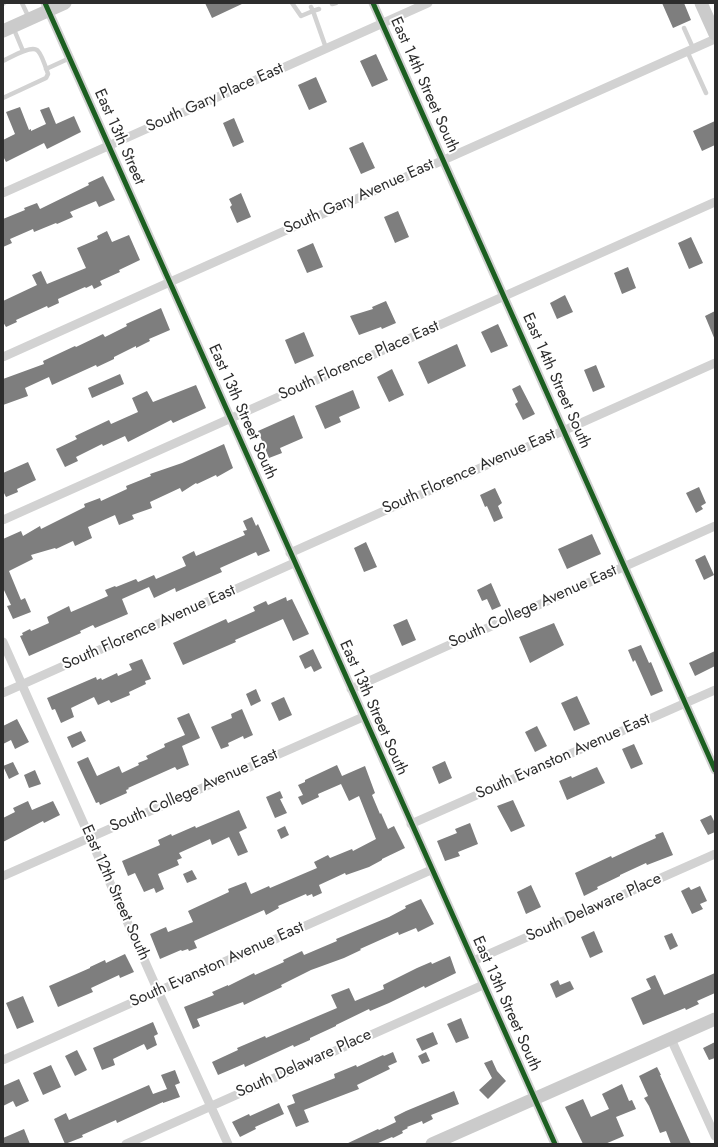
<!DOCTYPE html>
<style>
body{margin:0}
#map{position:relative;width:718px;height:1147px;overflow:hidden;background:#fff;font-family:Jost,sans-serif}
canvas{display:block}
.frame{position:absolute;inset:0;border:4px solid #2d2d2d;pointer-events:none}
</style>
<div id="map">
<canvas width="718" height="1147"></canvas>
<div class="frame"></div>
</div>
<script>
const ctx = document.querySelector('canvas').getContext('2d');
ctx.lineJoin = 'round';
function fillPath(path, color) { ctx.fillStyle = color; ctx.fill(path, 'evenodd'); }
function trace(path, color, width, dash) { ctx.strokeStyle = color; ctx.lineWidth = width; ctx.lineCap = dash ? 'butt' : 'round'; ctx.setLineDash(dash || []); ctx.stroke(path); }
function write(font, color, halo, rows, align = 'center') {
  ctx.font = font + ' Jost,sans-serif'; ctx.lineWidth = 4; ctx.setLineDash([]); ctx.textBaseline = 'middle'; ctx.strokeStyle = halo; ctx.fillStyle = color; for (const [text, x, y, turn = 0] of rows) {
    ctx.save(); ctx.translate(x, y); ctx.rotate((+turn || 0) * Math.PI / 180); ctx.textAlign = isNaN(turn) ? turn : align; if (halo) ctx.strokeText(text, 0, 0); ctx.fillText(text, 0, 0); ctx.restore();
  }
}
const building = new Path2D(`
 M205,3H244L212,18Z
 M662,3H684L691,20L673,28Z
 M376,54L388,80L372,87L360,61Z
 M316,77L327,102L309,110L298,85Z
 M20,107L29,130L31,129V131L46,124L40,110L49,107L56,124L74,116L81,132L47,149L44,143L6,162L3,156V140L15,134L6,112Z
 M234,118L244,142L233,147L223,123Z
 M715,121V145L702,151L693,131Z
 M363,142L375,168L361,174L349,148Z
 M103,176L115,200L99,207L96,201L70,212L73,217L57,224L56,223L34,232L33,229L10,239L12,243L3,247V219L25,210L24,208L37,203L40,209L89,185L88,183Z
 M241,193L251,217L237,223L230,207L232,205L229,199Z
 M398,211L409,237L395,243L384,217Z
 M107,231L112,242L129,235L140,260L119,270L120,272L100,281L102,285L94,289L92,285L86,288L85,287L58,299L59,303L48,308L47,306L16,320L17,322L6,327L3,322V301L37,285L32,275L41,271L47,284L86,268L77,248L98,239L97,236Z
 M691,237L703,263L689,269L678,243Z
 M313,243L323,267L307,273L297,250Z
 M628,267L636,288L622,294L614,273Z
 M565,295L573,312L557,319L550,303Z
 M386,301L396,323L382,329L381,327L359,335L350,316L373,309L372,307Z
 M161,308L170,330L149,339L150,341L136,348V346L114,357V359L97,367L96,365L52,385L49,377L25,388L28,396L3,405V379L44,364L43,361L75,346L76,347L103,334L105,337L127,326L126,324Z
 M715,311V340L705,316Z
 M498,324L508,346L491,353L481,332Z
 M304,332L314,356L295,364L285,340Z
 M457,344L466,366L428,384L418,362Z
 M596,365L605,387L593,392L584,370Z
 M392,369L404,395L389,402L377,377Z
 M120,374L124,384L92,398L88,388Z
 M196,385L206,408L173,423L171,420L128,442L125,436L103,446L102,444L76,457L78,461L65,467L56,449L77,439L75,436L109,420L111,424L138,412L132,398L147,391L153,402Z
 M520,385L535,414L523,420L515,404L518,402L512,389Z
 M353,390L360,408L339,417L341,422L325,429L315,406Z
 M294,415L303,438L280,448L282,453L269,458L258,431Z
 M224,444L233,468L217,477L216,475L197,484L196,483L182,492L180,488L150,502L152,508L132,515L134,519L119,525L115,515L88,527L92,538L75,546L73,541L56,549L55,548L31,555L33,559L9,571L21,600L25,598L31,612L13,619L7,606L11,605L3,588V539L21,531L23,536L40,526L41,529L85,507L84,504L100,498L101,501L127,489L126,486L151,476L150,474L182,463Z
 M28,462L36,480L17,489L18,492L6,497L3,491V473Z
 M699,487L706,503L701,506L703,509L696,513L686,493Z
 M495,488L502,503L498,506L503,518L494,522L487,506L485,507L480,495Z
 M252,517L256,526L258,524L270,551L258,556L256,552L220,568L222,572L176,592L175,588L154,598L149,587L122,599L128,614L95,628L93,625L80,631L81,633L29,656L20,636L23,635L22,633L30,629L31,631L49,623L47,617L69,606L71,612L108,596L105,590L115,586L116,587L136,579L138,582L154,575L156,579L186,566L182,557L194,551L196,556L245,535L243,531L247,530L243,521Z
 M592,534L601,554L567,569L558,549Z
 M366,542L377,567L364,572L354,548Z
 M705,555L714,575L704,580L695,560Z
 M491,583L501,606L492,610L487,599L482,601L477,590Z
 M286,597L287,601L292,599L309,634L293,641L283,619L235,640L236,642L183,665L173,643L226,619L228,623L255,611L253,607L266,601L268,605Z
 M407,619L416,640L402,646L393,625Z
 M554,623L564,645L530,663L519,637Z
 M641,645L649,663L651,662L663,691L651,696L635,660L633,662L628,650Z
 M313,649L322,668L314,672L311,666L305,669L299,656Z
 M715,651V666L695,676L689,663Z
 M142,659L151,679L145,681L146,684L129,692L130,695L111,703L109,700L98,705L94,697L71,708L74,717L61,723L55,709L52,710L47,698L96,677L97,680L101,678L102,680L117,673L118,676L132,670L129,664Z
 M256,689L261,701L251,706L246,694Z
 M577,696L590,724L574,731L561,703Z
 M284,697L292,715L279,721L271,703Z
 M242,709L253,735L244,739L243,736L228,743L229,746L221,749L211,727L232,718L231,714Z
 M189,713L200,738L182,746L189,765L177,770L175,767L128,788L129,789L126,790L127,793L100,805L99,802L96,803L77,762L88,757L97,776L119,766L122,773L139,765L138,763L148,759L146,756L165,747L164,744L185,735L177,718Z
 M17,719L29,742L15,749L11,740L3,744V726Z
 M537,726L547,746L535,752L525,732Z
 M81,731L86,741L72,748L67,737Z
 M634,744L643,764L631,769L622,749Z
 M445,761L452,778L439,784L432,767Z
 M13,762L19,774L9,779L3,766Z
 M337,765L342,776L365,766L375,793L372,795L380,814L381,813L388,829L394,826L405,848L382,859V860L369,867L346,875L345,873L319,885L322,893L313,897L312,894L307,896L306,894L278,906L279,908L266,915L264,910L194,941L197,948L189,951L188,949L182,951L181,950L160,959L150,934L166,927L168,932L193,922L188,911L229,892L228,889L246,882L251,894L269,886L270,888L317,868L314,862L328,855L330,858L352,849L353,851L376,839L359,796L349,801L341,784L318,794L319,797L302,805L298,797L303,795L298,785L305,782V780Z
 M597,767L605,783L567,800L559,781L571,776L572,778Z
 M35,770L41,784L29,788L24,775Z
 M280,791L283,798L280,799L287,813L275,818L266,797Z
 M513,800L525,826L511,832L497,806Z
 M28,801L32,810L53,801L60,815L44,823L43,821L3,842V818L15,812L13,808Z
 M239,810L247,828L239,832L248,852L238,856L229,837L212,845L210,839L179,853L182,858L177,860L179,865L158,874L164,889L156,893L154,888L144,892L135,873L128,876L122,861L160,845L158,840L171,834L172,836L195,826L196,828Z
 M711,815L715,823V832L708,835L700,820Z
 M470,823L478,844L458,852L460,856L445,861L437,841L457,833L455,829Z
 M285,826L289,835L281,839L277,830Z
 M663,832L673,855L647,865L646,863L620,875V876L597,887L598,889L584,896L575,873L611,856L612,858L638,846L656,838L655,835Z
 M192,870L197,879L187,883L183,874Z
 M531,885L541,907L526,914L517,892Z
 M700,886L707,901L700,904L703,909L692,914L681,891L689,887L691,890Z
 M421,899L434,924L418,932L416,928L399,935L398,932L360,949L361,950L344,958L311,970L281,985L282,987L244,1005L243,1002L197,1019L200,1026L193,1029L184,1007L214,995L212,992L228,985V986L254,973L255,975L284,962L283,960L302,951L304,955L337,941L336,939L389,917L406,908L405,906Z
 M594,931L603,952L590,958L581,937Z
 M672,933L678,946L670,950L664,936Z
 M125,954L134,972L120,978L119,975L91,988L93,992L58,1007L49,986L90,968V967L105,960L106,963Z
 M450,956L456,973L425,988L424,986L389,1003L370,1011L369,1009L336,1025V1026L310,1038V1040L294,1047L293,1045L245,1067L244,1064L218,1075L212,1062L238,1050L237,1048L265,1036L266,1038L337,1008L331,995L349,988L355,1001L384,989L383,985L417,968L431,962L432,964Z
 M715,973V993L697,1001L699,1004L686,1010L685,1008L643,1025L631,998L651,989L646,979L655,975L664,995Z
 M558,980L560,985L570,981L574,989L556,998L550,984Z
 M23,996L34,1022L17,1029L6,1003Z
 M461,1018L469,1038L456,1043L447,1024Z
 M153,1022L158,1034L154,1036L157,1045L147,1050L144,1044L113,1059L115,1065L102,1070L93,1048Z
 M433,1032L438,1044L422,1051L416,1039Z
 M715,1042V1058L709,1060L703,1048Z
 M77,1050L87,1070L75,1076L65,1056Z
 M393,1052L397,1062L388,1066L390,1069L357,1085L359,1089L304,1110L309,1122L296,1127L287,1106L295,1103L292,1095L335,1078L334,1074L356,1065L357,1067L383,1055L384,1056Z
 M426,1052L430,1061L422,1064L418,1056Z
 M492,1060L497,1071L506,1081L488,1099L479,1090L492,1078L484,1063Z
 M51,1065L61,1087L43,1095L33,1073Z
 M657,1067L661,1075H660L691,1144H671L666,1131L660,1133L649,1106L644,1098L648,1096L639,1076Z
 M175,1070L180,1083L175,1085L180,1097L163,1103V1102L117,1123L116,1120L82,1135L83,1137L65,1144L54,1119L66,1113L69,1120L149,1085L153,1094L167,1089L161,1075Z
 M19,1079L29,1101L16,1107L13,1101L3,1106V1086Z
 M622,1084L629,1101L632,1100L636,1109L616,1117L624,1136L605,1144H583L565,1107L583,1099L591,1117L609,1109L602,1094Z
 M454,1091L459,1104L431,1115L433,1119L423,1124L422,1121L407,1127L408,1128L402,1131L403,1133L393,1138L392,1137L376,1144H346L378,1129L379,1130L396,1122L394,1117L406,1111Z
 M279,1103L284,1114L255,1127L256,1129L240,1137L232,1122L249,1114L250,1116Z
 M24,1129L30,1144H3V1138Z`);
const service = new Path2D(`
 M22,3L29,18
 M292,3L301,16L313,11L326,48
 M3,4L4,3
 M332,4L336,3
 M311,7L313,11L319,9
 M13,27L23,51
 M684,28L693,48
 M687,51L706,93
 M3,61C10,58 32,44 38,51C42,55 46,68 48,74L46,78L3,98
 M46,69L70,58`);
const minor = new Path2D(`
 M45,3L555,1144
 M373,3L715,770
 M3,193L428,3
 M3,357L170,282L715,39
 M3,520L715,202
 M290,553L715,363
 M3,642L158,991L228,1144
 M351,689L715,526
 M3,693L294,563
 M411,824L715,690
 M3,876L363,717
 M473,961L715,854
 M671,1039L715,1136
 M3,1060L431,870
 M126,1144L483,985`);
const secondary = new Path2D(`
 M701,3L715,34
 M3,31L65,3
 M432,1144L715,1019`);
const cycleway = new Path2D(`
 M45,3L555,1144
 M373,3L715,770`);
const streetNames = [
 ["East 14th Street South",424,85,66],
 ["South Gary Place East",215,98,-24],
 ["East 13th Street",119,137,66],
 ["South Gary Avenue East",359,197,-24],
 ["South Florence Place East",359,361,-24],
 ["East 14th Street South",556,381,66],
 ["East 13th Street South",242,412,66],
 ["South Florence Avenue East",469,472,-24],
 ["South College Avenue East",533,607,-24],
 ["South Florence Avenue East",149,628,-24],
 ["East 13th Street South",373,708,66],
 ["South Evanston Avenue East",563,757,-24],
 ["South College Avenue East",194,791,-24],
 ["East 12th Street South",115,893,66],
 ["South Delaware Place",594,908,-24],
 ["South Evanston Avenue East",217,965,-24],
 ["East 13th Street South",506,1004,66],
 ["South Delaware Place",304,1064,-24]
];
fillPath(building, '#7e7e7e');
trace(service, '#d2d2d2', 4.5);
trace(minor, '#d2d2d2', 9);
trace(secondary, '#cbcbcb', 13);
trace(cycleway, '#1b5e20', 5);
write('16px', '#2d2d2d', '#fff', streetNames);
</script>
